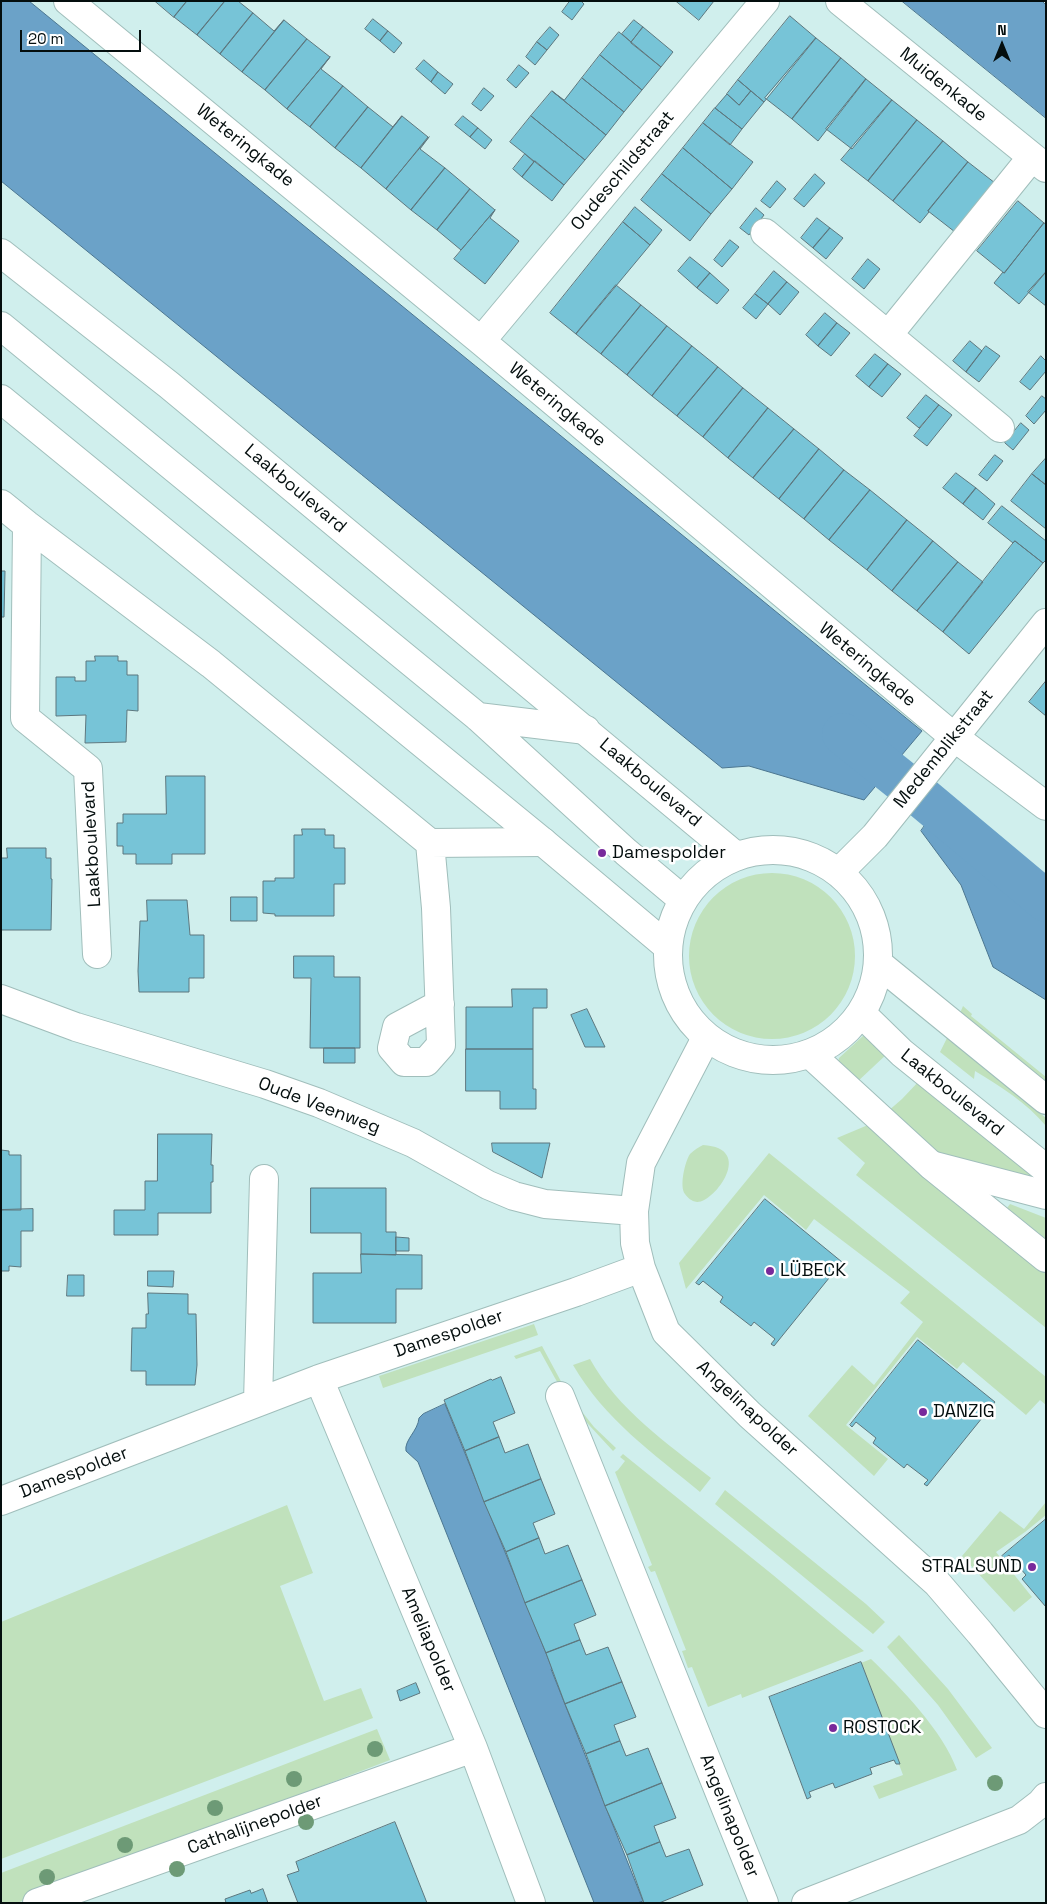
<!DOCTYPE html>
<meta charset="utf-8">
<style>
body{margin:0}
#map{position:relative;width:1047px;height:1904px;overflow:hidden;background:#d0efed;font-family:"Space Grotesk",sans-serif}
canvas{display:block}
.frame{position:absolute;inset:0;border:2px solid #040e0e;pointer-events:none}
.north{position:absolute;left:977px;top:20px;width:50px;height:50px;-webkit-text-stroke:4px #fff;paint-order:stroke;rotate:0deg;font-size:14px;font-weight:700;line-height:20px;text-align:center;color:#040e0e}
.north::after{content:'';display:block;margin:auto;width:18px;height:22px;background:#040e0e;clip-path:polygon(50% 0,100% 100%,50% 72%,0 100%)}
.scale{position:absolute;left:20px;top:30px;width:121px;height:22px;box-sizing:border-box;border:2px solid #040e0e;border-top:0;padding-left:6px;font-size:15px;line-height:18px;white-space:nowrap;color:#040e0e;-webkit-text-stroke:4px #fff;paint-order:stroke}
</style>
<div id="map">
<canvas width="1047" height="1904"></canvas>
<div class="frame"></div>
<div class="north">N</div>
<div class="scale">20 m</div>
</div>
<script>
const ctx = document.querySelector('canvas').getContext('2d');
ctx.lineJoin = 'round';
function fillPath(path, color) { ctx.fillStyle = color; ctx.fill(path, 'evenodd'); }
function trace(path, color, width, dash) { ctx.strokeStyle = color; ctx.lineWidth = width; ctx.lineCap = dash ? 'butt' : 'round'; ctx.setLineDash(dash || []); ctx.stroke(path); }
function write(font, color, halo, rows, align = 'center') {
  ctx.font = font + ' "Space Grotesk",sans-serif'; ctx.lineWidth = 5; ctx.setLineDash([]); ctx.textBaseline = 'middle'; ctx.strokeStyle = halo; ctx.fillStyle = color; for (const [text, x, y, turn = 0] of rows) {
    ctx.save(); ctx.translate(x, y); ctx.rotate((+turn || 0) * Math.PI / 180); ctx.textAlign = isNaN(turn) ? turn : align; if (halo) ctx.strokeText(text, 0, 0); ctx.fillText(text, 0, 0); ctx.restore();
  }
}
const green = new Path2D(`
 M689 956a83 83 0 1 1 166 0a83 83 0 1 1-166 0Z
 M963,1006L972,1014L971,1016L1046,1077V1089L958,1018Z
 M864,1035L888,1053L856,1083L838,1063L839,1058Z
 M947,1038L1046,1118V1126C1027,1103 1000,1086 975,1071L974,1079L940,1052Z
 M920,1080L1043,1180L967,1165L938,1153L887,1112L902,1099Z
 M868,1125L1046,1269V1328L856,1175L865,1163L837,1138Z
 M703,1145C756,1148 714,1203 697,1202C691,1201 688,1198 685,1194C679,1187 685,1161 690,1154C694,1150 699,1147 703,1145Z
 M769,1153L1046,1377V1405L1040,1400L1026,1415L963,1362L957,1369L917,1337L846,1425L888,1459L874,1476L808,1416L852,1365L874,1385L923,1322L900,1303L910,1292L814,1219L806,1230L764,1195L686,1289L679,1263Z
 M1010,1204L1046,1218V1239L1007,1208Z
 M534,1324L538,1335L383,1388L379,1376Z
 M542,1346L564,1387L561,1389L540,1351L516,1359L514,1356Z
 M590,1359C618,1410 667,1443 711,1478L700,1492C652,1452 605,1420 573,1365Z
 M579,1408L594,1427L616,1448L613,1451L577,1412Z
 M623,1454L773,1575L864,1651L742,1698L741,1694L708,1707L692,1667L688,1668L682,1651L686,1650L655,1571L651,1572L648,1567L652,1565L615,1472L618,1470L625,1461L620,1457Z
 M725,1490L866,1604L885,1622L873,1634L715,1504Z
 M1046,1502V1515L1025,1532L996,1552L1032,1597L1014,1612L962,1556L1000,1511L1024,1529Z
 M287,1505L313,1573L280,1586L324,1701L361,1688L373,1718L1,1859V1622Z
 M899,1635L948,1689L992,1748L976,1758L938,1705L887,1647Z
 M871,1659C901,1688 943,1731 957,1770L879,1799L873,1786L903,1775L861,1663Z
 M377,1729L390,1760L17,1903H1V1873Z`);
const water = new Path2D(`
 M1,1H29L922,731L864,800L749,766L722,768L1,181Z
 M902,1H1042L1046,5V118Z
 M946,795L1046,876V1000L993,967L961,885L921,831Z
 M445,1404L552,1668L551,1669L643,1901L637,1903H594L593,1900L418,1462L406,1451C404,1440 418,1431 419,1418L423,1414Z`);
const canal = new Path2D(`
 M843,734L918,794L1046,901`);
const building = new Path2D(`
 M155,1H187L174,17Z
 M187,1H225L197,35L174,17Z
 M225,1H238L253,13L220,54L197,35Z
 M570,1H581L584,4L572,20L562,12Z
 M676,1H714L699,20Z
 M253,13L274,31L284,20L242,72L220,54Z
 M790,16L816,38L764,102L738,80Z
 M373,19L388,31L380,41L365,29Z
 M284,20L307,39L265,90L242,72Z
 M634,20L643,27L631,42L622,34Z
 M550,27L559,35L547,50L537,42Z
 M643,27L673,52L661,67L631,43Z
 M388,31L402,43L394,53L380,41Z
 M619,32L661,67L642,90L600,55Z
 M816,38L841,58L792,119L765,98Z
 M307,39L330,57L287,109L265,90Z
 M537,42L547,50L535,65L526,57Z
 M600,55L642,90L624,112L582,78Z
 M330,57L321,69L343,86L310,127L287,109Z
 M841,58L866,79L818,141L792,119Z
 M424,60L438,72L431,82L416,69Z
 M519,65L529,73L516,88L507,80Z
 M438,72L453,84L445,94L431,82Z
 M582,78L624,112L606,135L552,91L564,100Z
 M866,79L892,100L852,149L826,129Z
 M738,80L751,91L739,105L727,94Z
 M343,86L368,107L335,148L310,127Z
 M484,88L494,96L481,111L472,104Z
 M552,91L606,135L585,160L531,116Z
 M751,91L764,102L742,129L715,108L727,94L739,105Z
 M892,100L917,120L868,181L841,160Z
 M368,107L393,127L402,116L361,168L335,148Z
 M715,108L742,129L730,145L703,123Z
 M402,116L428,137L386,189L361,168Z
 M463,116L478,128L470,137L455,125Z
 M531,116L585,160L564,185L510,142Z
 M917,120L943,141L893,201L868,181Z
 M703,123L753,162L732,189L683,148Z
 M478,128L492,140L485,149L470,137Z
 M429,137L420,149L445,168L411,210L386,189Z
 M943,141L968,162L928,211L929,212L920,223L893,201Z
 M683,148L732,189L711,214L662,174Z
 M525,154L534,162L522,177L513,169Z
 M535,161L564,185L552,201L522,177Z
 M968,162L995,183L955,232L928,211Z
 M445,168L470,189L437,230L411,210Z
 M662,174L711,214L690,241L641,200Z
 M815,174L825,183L804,207L794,199Z
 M777,181L786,189L770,208L761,201Z
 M470,189L495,210L461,250L437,230Z
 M1018,201L1044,223L1004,273L977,251Z
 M635,207L662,230L650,245L623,222Z
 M756,208L764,215L749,235L740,228Z
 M495,210L490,218L519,241L485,284L454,259Z
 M817,218L830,228L813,248L801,238Z
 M623,222L650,245L576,334L550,313Z
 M1044,223L1046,224V272L1019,304L994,283L1003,272L1004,273Z
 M830,228L843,238L826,259L813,248Z
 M730,240L739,247L722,267L714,260Z
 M690,257L710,273L697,288L678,271Z
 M868,259L880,269L864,289L852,279Z
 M774,271L787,282L768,304L755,294Z
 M1046,272V306L1028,292Z
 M710,273L729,290L717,304L697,288Z
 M787,282L799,292L780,315L768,304Z
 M616,285L641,305L601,354L576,334Z
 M755,294L768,304L756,319L743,308Z
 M641,305L667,326L627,375L601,354Z
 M825,313L837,323L818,346L806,335Z
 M837,323L850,333L831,356L818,346Z
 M667,326L692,346L652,396L627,375Z
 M970,341L982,351L966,372L953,361Z
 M692,346L718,367L677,416L652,396Z
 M986,346L1000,356L979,382L966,372Z
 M875,354L888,364L869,387L856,376Z
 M1041,356L1046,361V371L1030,390L1020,382Z
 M888,364L901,374L882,397L869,387Z
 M718,367L743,388L703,437L677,416Z
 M743,388L768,408L728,458L703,437Z
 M926,395L939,405L919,428L907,418Z
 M1042,396L1046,399V410L1034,424L1026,416Z
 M939,405L952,415L927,446L914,436Z
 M768,408L794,429L753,478L728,458Z
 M1021,423L1029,430L1013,450L1005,443Z
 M794,429L819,449L779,499L753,478Z
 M819,449L844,470L804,519L779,499Z
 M995,455L1003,461L987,481L979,475Z
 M1046,458V485L1032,474Z
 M844,470L870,490L829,540L804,519Z
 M956,473L976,488L963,504L943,488Z
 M1032,474L1046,485V529L1011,501Z
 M976,488L995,504L983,520L963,504Z
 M870,490L907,520L867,570L829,540Z
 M1002,506L1046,541V560L1043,563L1015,541L1013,543L988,523Z
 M907,520L933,541L892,591L867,570Z
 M933,541L958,562L917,611L892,591Z
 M1015,541L1043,563L969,654L943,632Z
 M958,562L983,582L943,632L917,611Z
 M1,571H5L4,617H1Z
 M95,656H118V661H127V675H138V711L127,710L126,742L85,743L86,715L56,716V677H75V681H86V661H95Z
 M1046,681V716L1029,702Z
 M166,776H205V854H172V864H136V854H123V846H117V823H123V814H166Z
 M302,829H325V835H334V848H345V884H334V916H275V914L263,913V881H275V878H294V835H302Z
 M7,848H46V858H51V879H52L51,930H1V858H7Z
 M231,897H257V921H231Z
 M147,900H187L190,935H204V978H189V992H139L138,971L140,921H147Z
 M294,956H334V977H360V1048H310L311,978H294Z
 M512,989H547V1008H533V1049H466V1007H512Z
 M587,1009L605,1047H585L571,1015Z
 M324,1048H355V1063H324Z
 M466,1049H533V1089H536V1109H500V1091H466Z
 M158,1134H212L211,1165H213V1182H211V1213H158V1235H114V1210H145V1181H157Z
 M492,1143H550L542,1178L493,1152Z
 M1,1150L9,1151V1155H21V1210H1Z
 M311,1188H386V1232H396V1255L361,1254V1233H311Z
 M765,1199L842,1262L774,1346L771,1344L775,1339L754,1322L751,1326L720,1302L723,1297L703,1281L699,1285L696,1283Z
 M33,1209V1231H21V1267L9,1266V1271H1V1210Z
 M396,1237L409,1238V1251H396Z
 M361,1254L422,1255V1289H396V1323H313V1273H361Z
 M148,1271H174L173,1287L148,1286Z
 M68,1275H84V1296H67Z
 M148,1293L188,1294V1314H196L197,1365L195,1385H146V1371H131L132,1328H146V1314H148Z
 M918,1340L995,1402L927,1486L924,1484L928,1480L907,1464L904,1468L873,1443L876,1438L856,1422L852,1427L850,1425Z
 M501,1377L515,1413L493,1422L499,1437L465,1451L444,1400L491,1379L492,1380Z
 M499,1437L505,1453L528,1444L541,1479L484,1502L465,1451Z
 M541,1479L555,1514L533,1523L539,1538L506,1552L484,1502Z
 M1046,1519V1607L1022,1579L1026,1575L1009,1555L1004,1559L1002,1556Z
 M539,1538L545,1554L568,1545L582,1580L525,1603L506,1552Z
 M582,1580L596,1615L574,1624L580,1640L546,1653L525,1603Z
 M580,1640L586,1655L608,1647L622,1682L565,1704L546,1653Z
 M861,1662L900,1764H896L894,1760L870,1768L872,1774L835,1788L833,1783L809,1792L811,1797L807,1799L769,1697Z
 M622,1682L636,1717L614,1725L620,1741L586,1754L565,1704Z
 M416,1683L420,1693L400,1701L397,1691Z
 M620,1741L626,1756L648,1748L662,1783L605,1806L586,1754Z
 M662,1783L676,1818L654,1826L660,1842L627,1855L605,1806Z
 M395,1822L427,1903H298L287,1875L299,1871L296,1862Z
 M660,1842L666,1857L689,1849L703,1885L659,1903H644L627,1855Z
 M263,1889L268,1903H226L225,1899L250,1890L251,1893Z`);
const minor = new Path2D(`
 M68,1L481,341L954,737L1046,806
 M840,1L1046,168
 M765,233L1000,428
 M1,326L478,717L626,852L682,899
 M888,335L1032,157
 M481,341L765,1
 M1,504L27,525L211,664L430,843L543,842
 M27,525L25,718L88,769L97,954
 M478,717L586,730
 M430,843L436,908L441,1045L426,1062H404L392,1048L397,1027L440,1004
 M839,872L875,836L1046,623
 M1,999L76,1027L265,1084L319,1103L413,1143L488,1185L514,1196L545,1204L634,1211
 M862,1014L902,1053L1046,1169
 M706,1038L641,1163L634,1211L635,1243L641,1268L666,1332L750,1415L937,1583L980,1633L1046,1714
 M931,1165L1046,1195
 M319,1379L473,1748L531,1903
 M560,1396L764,1903
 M258,1402L264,1179
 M1,1501L319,1379L576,1292L641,1268
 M37,1903L473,1748
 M806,1903L1019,1820L1041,1803L1046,1797`);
const major = new Path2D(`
 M1,253L169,385L736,856
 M1,399L543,842L667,946
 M668 955a105 105 0 1 1 210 0a105 105 0 1 1-210 0Z
 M879,964L1046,1100
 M811,1055L931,1165L1046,1258`);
const trees = [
 [375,1749],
 [294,1779],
 [995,1783],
 [215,1808],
 [306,1822],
 [125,1845],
 [177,1869],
 [47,1877]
];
const markers = [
 [602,853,5,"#782a9b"],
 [770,1271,5,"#782a9b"],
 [923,1412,5,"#782a9b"],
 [1032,1567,5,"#782a9b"],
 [833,1728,5,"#782a9b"]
];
const streetNames = [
 ["Muidenkade",943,85,39],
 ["Weteringkade",245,146,39],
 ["Oudeschildstraat",623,171,-50],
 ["Weteringkade",557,405,40],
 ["Laakboulevard",295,489,40],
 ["Weteringkade",867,665,40],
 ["Medemblikstraat",944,749,-51],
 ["Laakboulevard",650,783,40],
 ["Laakboulevard",92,844,-93],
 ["Laakboulevard",952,1093,39],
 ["Oude Veenweg",319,1106,21],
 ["Damespolder",449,1334,-19],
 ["Angelinapolder",747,1409,43],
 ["Damespolder",74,1473,-21],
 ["Ameliapolder",428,1640,67],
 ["Angelinapolder",729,1816,68],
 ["Cathalijnepolder",255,1825,-20]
];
const poiNames = [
 ["Damespolder",612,853],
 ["LÜBECK",780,1271],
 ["DANZIG",933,1412],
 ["STRALSUND",1022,1567,"right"],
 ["ROSTOCK",843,1728]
];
fillPath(green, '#c0e1bc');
fillPath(water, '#6ba2c8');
trace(water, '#4c7690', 1);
trace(canal, '#6ba2c8', 42);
fillPath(building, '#77c4d7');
trace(building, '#5d777e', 1);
trace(minor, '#a0bebb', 30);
trace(major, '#a0bebb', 30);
trace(minor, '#fff', 28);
trace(major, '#fff', 28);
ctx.fillStyle = '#6d9a76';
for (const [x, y] of trees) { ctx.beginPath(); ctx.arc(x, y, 8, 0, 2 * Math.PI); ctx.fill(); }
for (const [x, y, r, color] of markers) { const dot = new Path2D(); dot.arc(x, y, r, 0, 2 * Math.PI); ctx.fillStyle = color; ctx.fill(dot); trace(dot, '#fff', 2); }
write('18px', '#040e0e', '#fff', streetNames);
write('18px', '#040e0e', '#fff', poiNames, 'left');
</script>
